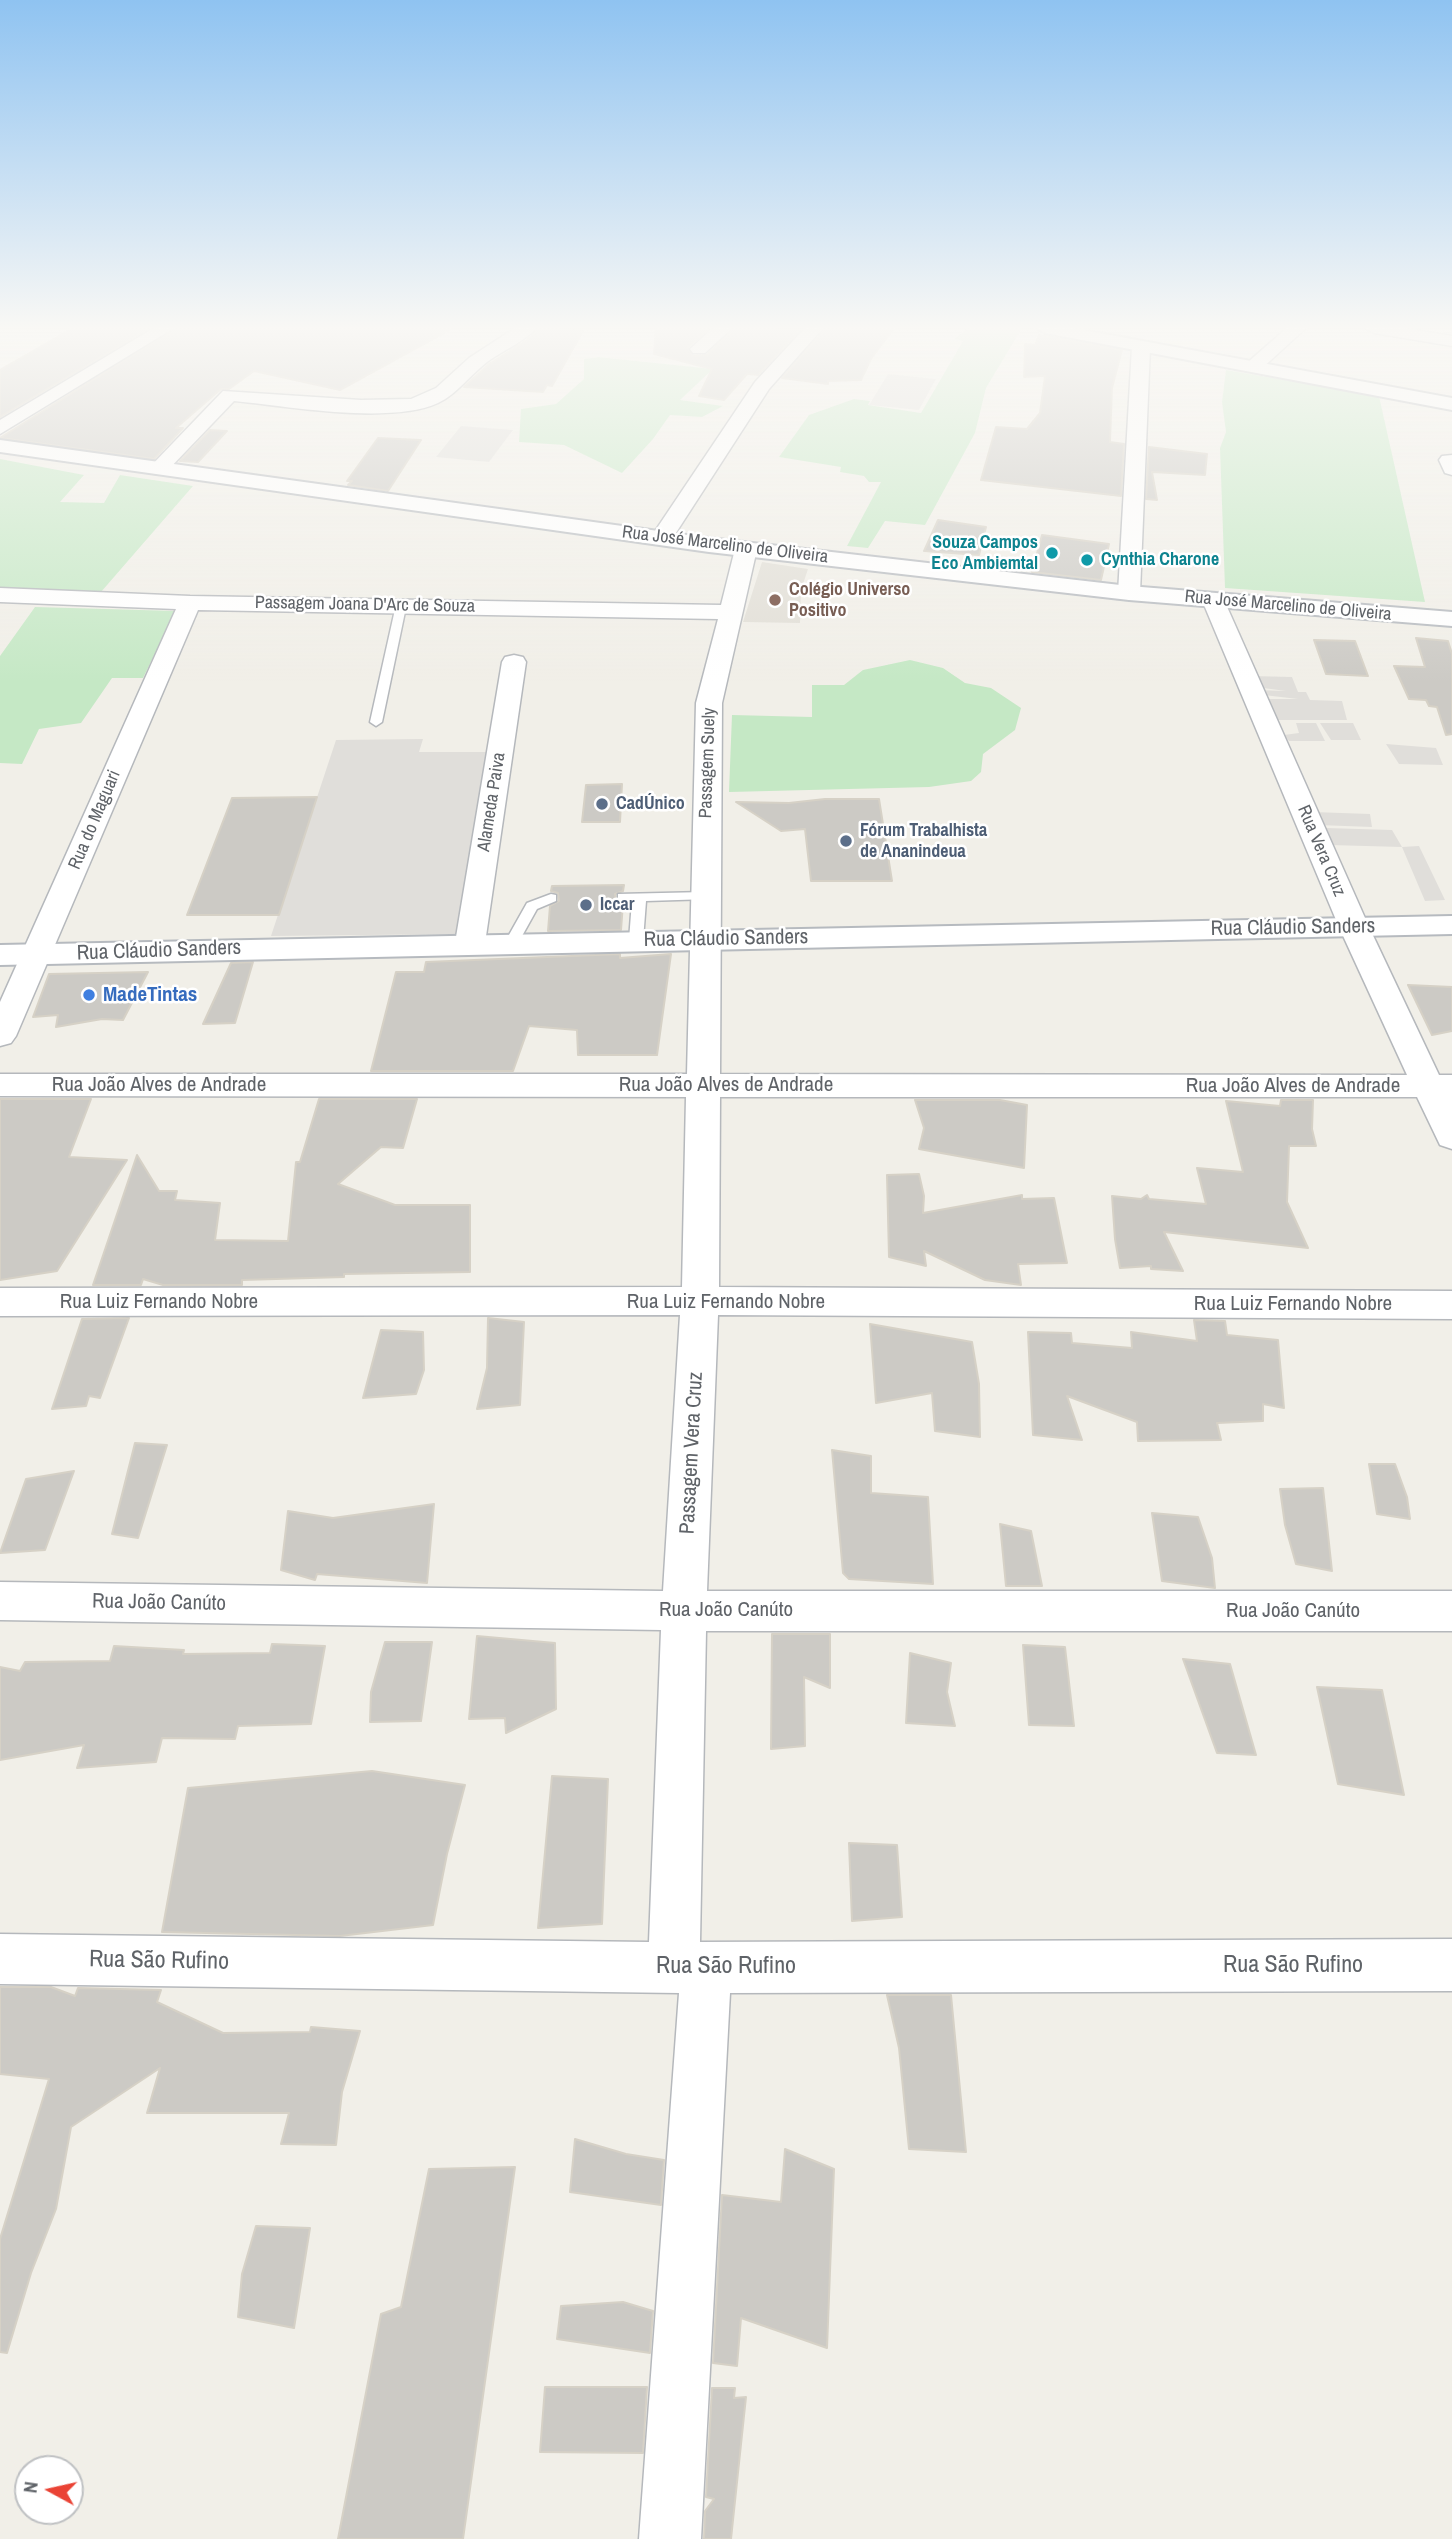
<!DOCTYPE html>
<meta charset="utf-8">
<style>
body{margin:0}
#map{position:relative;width:1452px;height:2539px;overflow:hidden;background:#f1efe8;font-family:"Archivo Narrow",sans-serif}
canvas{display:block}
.north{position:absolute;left:14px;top:2455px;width:70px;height:70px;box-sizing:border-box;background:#fff;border:2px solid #bfc1c3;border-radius:50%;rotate:278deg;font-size:19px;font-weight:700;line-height:28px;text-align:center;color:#5f6368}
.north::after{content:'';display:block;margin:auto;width:24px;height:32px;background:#ea4335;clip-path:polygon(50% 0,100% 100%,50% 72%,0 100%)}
</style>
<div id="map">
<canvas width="1452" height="2539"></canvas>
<div class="north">N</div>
</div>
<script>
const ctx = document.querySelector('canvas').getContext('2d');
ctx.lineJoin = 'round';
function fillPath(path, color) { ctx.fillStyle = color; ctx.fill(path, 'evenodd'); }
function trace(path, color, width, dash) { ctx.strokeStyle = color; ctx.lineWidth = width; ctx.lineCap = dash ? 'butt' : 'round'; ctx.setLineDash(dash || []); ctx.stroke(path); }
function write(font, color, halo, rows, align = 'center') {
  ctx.font = font + ' "Archivo Narrow",sans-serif'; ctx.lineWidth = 5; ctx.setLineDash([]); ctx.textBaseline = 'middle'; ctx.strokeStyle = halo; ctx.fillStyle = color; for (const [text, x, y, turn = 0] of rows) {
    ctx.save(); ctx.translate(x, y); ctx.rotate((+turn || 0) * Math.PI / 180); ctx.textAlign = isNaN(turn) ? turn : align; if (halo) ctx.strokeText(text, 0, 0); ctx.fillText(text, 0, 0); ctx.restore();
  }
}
const industrial = new Path2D(`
 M888,374L936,379L919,410L869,405Z
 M461,426L513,430L489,462L436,457Z
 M1252,676L1292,677L1298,692H1306L1310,700L1342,701L1347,720H1268L1262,699H1298L1255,694V690L1286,691L1256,687Z
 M1296,723H1316L1325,741H1289L1284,735L1299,733Z
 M1320,723H1353L1361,740H1331Z
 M423,739L419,752H492L458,934L271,936L336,740Z
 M1386,744L1436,748L1443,765L1399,764Z
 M1313,812L1370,814L1372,827L1318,825Z
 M1326,828L1392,830L1402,847L1419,846L1445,900L1425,901L1402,847L1330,845Z`);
const education = new Path2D(`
 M762,562L808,569L801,590L800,623L743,622Z`);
const green = new Path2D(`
 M967,328H1022L986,388L975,433L925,525L885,521L868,548L847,546L881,482H869L864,476L840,472L841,467L779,457L809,415L854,399L870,401L868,405L921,413L963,341L955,339Z
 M598,357L713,369L680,400L723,406L702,417L670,415L653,439L622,473L564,445L519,442L521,409L556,404L584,379V359Z
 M1226,370L1379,396L1425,602L1225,588L1220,448L1226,432L1222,402Z
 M0,459L84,475L60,502L104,503L120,475L193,486L101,592L0,589Z
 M35,607L176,611L143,678H112L81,723L39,729L22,764L0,763V656Z
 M910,660L943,668L965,683L991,688L1021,708L1015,730L983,754L981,772L971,781L929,787L729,792L732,715L812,717V685H844L863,670Z`);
const building = new Path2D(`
 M73,328H150L0,417V370Z
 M176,328H453L340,390L254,371L229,389H221L176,428H183L154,459L0,438Z
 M539,328L583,331L552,386L547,385L543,392L464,387L489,364L527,340Z
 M656,328H710L688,347L693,356L707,355L734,328L800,330L758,375L747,374L724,400L699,396L712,369L654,354Z
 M826,328H825H894L871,359L861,380L828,381V384L782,378Z
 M1039,335L1122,350L1112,388L1110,442L1124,444L1121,496L981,480L996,427L1027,429L1040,413L1045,376L1024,377L1025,344L1035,345Z
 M210,430L227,431L198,462L180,461Z
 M378,438L421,440L388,491L348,485L352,481H347Z
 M1149,447L1207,454L1205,475L1152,472L1157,500L1146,499Z
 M938,520L986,527L979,555L924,551Z
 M1042,535L1109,544L1101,580L1032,572Z
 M1416,638L1448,641L1452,654V734L1446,735L1437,707L1429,706L1426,700L1409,699L1394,666L1425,667Z
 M1314,640L1355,641L1368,676L1326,674Z
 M622,784L620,822H582L586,785Z
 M317,797L279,915H187L232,798Z
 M825,799H879L892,881H811L805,829L781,831L736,802L789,803Z
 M624,885L623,891L615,894L616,902L623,903L621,930L548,931L550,906L559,901L558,893L551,891L552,886Z
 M620,954V958L671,954L657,1055H578L577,1030L529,1026L513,1071H371L396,972H424L426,962Z
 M253,962L235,1023L203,1024L231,963Z
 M148,972L123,1020L102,1019L56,1027L58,1015L33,1017L49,974Z
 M1408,985L1452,987V1031L1432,1035Z
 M0,1099H91L69,1157L127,1160L57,1271L0,1280Z
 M319,1099H417L403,1148L381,1147L338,1184L395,1205H470V1272L344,1274V1277L242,1280V1285H163L143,1279L141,1285H93L137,1155L159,1191H177L175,1200L220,1203L215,1240L288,1241L296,1162H300Z
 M915,1100H1000L1027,1105L1024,1168L919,1149L924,1128Z
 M1281,1100H1313L1312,1129L1316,1146H1289L1287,1202L1308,1248L1164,1232L1183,1271L1151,1269V1266L1120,1268L1115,1239L1112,1196L1141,1199L1147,1195L1149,1199L1206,1204L1197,1168L1243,1172L1226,1101L1280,1106Z
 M919,1174L924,1196L923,1213L1022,1195V1199L1054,1198L1067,1263L1018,1264L1021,1285L985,1280L924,1251L926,1266L889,1257L887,1175Z
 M129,1318L100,1398L89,1396L86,1406L52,1409L82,1319Z
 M488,1318L524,1322L520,1405L477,1409L487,1368Z
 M1194,1320L1225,1321L1227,1335L1278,1340L1284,1408L1263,1404V1421L1217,1423L1221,1440L1138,1441L1137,1422L1067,1396L1082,1440L1033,1435L1028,1332L1071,1333L1072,1343L1132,1348L1131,1332L1197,1341Z
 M870,1324L972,1342L979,1384L980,1437L935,1431L932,1393L876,1403Z
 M381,1330L423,1332L424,1370L416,1394L363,1398Z
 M135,1443L167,1445L138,1538L112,1534Z
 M832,1450L871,1456V1493L928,1497L933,1584L849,1579L843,1573Z
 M1369,1464H1395L1407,1497L1410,1519L1377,1514Z
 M74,1471L45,1550L0,1553L26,1479Z
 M1323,1488L1332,1571L1296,1564L1285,1525L1280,1489Z
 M434,1504L427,1583L317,1574L315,1580L281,1570L288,1511L333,1518Z
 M1152,1513L1198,1517L1212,1558L1215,1588L1162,1581Z
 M1000,1524L1031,1531L1042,1586H1006Z
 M772,1634H830V1688L804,1677L805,1746L771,1749Z
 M477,1636L555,1643L556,1709L506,1733L505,1718L469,1719Z
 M385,1642H432L421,1721L370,1722L371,1692Z
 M272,1644L325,1646L311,1724L238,1726L235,1739L162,1738L156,1762L77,1768L84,1745L0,1760V1667L20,1671L25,1662L110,1661L114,1646L184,1650L183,1654L270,1653Z
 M1023,1645L1065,1647L1074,1726L1029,1725Z
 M910,1653L951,1663L947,1692L955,1726L906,1723Z
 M1183,1659L1230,1664L1256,1755L1217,1753Z
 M1317,1687L1382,1690L1404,1795L1338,1784Z
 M372,1771L465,1785L447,1854L433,1925L340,1936L162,1932L188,1788Z
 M552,1776L608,1779L602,1924L538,1928Z
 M849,1843L897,1845L902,1917L852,1921Z
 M0,1987H51L75,1996L78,1988L161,1990L157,2002L223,2033L310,2032L311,2027L360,2031L342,2092L336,2145L281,2144L289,2113H147L160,2068L71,2127L56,2209L31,2273L7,2353L0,2352V2239L49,2079L0,2074Z
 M887,1995H951L966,2152L909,2149L899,2048Z
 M575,2139L626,2154L664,2160L661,2205L570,2192Z
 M785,2149L834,2169L827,2348L741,2318L737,2366L713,2363L722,2195L781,2202Z
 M515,2167L463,2539H338L381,2314L401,2307L429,2169Z
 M256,2226L310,2228L294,2328L238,2317L242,2274Z
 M623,2302L653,2311L650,2353L557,2339L561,2306Z
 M545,2387H647L643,2453L540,2452Z
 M712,2388H735L734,2398L746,2397L731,2539H704L705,2511L714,2499L706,2497Z`);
const lane = new Path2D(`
 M396,605L406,607L382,722L376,726L370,722Z
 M705,892L712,896L710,899L646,901L643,940L636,944L629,940L632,901L618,900V894Z
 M551,894L556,895V901L537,909L517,945H507L505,942L527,903Z`);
const street = new Path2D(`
 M154,328H174L0,434V420Z
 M515,328H536C524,342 502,351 487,362C470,375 457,394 438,403C390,425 287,406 234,401L166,472L159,474L149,468L223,391L361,400L411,399L436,388L469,358Z
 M713,328H732L705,353H693L690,349Z
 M805,328H823L769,389L670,542H654L651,537L755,382Z
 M1287,328H1306L1259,371H1247L1244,367L1247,363Z
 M1365,328H1403L1452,336V346L1374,333Z
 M1141,342L1150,347L1140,593L1129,600L1118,593L1132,347Z
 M1452,455V475L1445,473L1439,460L1442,456Z
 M746,542L757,549L722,703L720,1074L1407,1075L1339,927L1202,600L1213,593L1224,600L1369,927L1439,1075H1452V1149L1440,1145L1417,1097H720L719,1287L1452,1291V1319L718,1315L707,1591H1452V1631H706L700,1942L1452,1939V1991L730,1993L701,2539H639L679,1993L0,1984V1934L649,1942L661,1630L0,1620V1582L663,1591L680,1315L0,1316V1288L682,1287L686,1097L0,1096V1074H687L696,703L718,619L198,610L16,1036L11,1043L0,1046V1002L176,609L0,602V588L190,596L721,605L735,549Z
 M514,655L523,657L526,662L485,943L481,950L470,952L459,950L455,943L502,662L505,657Z`);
const secondary = new Path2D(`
 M1036,328H1072L1452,398V410L1045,333Z
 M0,440L709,538L1129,586L1452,612V626L1129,600L709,552L0,452Z
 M1452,916V934L0,965V945Z`);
const markers = [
 [1052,553,7,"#0f9aa8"],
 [1087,560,7,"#0f9aa8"],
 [775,600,7,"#8d6e63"],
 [602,804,7,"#5c6f8a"],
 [846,841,7,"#5c6f8a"],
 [586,905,7,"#5c6f8a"],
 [89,995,7,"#3f7fe0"]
];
const farCulturenames = [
 ["Souza Campos",1038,543],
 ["Eco Ambiemtal",1038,564],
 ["Cynthia Charone",1101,560,"left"]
];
const farStreetnames = [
 ["Rua José Marcelino de Oliveira",725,545,7],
 ["Passagem Joana D'Arc de Souza",365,605,1],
 ["Rua José Marcelino de Oliveira",1288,606,5],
 ["Passagem Suely",708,763,-88],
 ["Alameda Paiva",492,802,-81],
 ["Rua do Maguari",95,820,-67],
 ["Rua Vera Cruz",1321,851,67]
];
const farEducationnames = [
 ["Colégio Universo",789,590],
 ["Positivo",789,611]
];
const farServicenames = [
 ["CadÚnico",616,804],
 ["Fórum Trabalhista",860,831],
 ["de Ananindeua",860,852],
 ["Iccar",600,905]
];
const streetNames = [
 ["Rua Cláudio Sanders",1293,928,-1],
 ["Rua Cláudio Sanders",726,939,-1],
 ["Rua Cláudio Sanders",159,951,-2],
 ["Rua João Alves de Andrade",159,1085],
 ["Rua João Alves de Andrade",726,1085],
 ["Rua João Alves de Andrade",1293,1086],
 ["Rua Luiz Fernando Nobre",159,1302],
 ["Rua Luiz Fernando Nobre",726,1302],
 ["Rua Luiz Fernando Nobre",1293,1304],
 ["Passagem Vera Cruz",692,1453,-87],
 ["Rua João Canúto",159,1603,1],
 ["Rua João Canúto",726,1610],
 ["Rua João Canúto",1293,1611]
];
const shopNames = [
 ["MadeTintas",103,995]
];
const nearStreetnames = [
 ["Rua São Rufino",159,1961,1],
 ["Rua São Rufino",1293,1966],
 ["Rua São Rufino",726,1967]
];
fillPath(industrial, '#e0deda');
fillPath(education, '#e1ded6');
fillPath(green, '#c5e8c5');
fillPath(building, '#cccac5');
trace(building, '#d6d1c6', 2);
trace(lane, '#b5b8bc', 3);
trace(street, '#b5b8bc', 3);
trace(secondary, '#b6babf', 4);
fillPath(lane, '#fff');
fillPath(street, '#fff');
fillPath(secondary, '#fff');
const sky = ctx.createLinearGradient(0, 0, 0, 683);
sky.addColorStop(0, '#8fc3f1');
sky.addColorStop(0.48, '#f9f8f5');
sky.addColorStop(1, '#f9f8f500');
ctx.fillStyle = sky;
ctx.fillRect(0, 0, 1452, 683);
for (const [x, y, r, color] of markers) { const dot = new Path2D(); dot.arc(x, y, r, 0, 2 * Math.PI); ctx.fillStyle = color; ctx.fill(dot); trace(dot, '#fff', 2.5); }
write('bold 18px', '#0d838f', '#fff', farCulturenames, 'right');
write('18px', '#5f6368', '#fff', farStreetnames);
write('bold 18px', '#785e54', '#fff', farEducationnames, 'left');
write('bold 18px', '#4e5e75', '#fff', farServicenames, 'left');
write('21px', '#5f6368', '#fff', streetNames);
write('bold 21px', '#366cbe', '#fff', shopNames, 'left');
write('24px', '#5f6368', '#fff', nearStreetnames);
</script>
